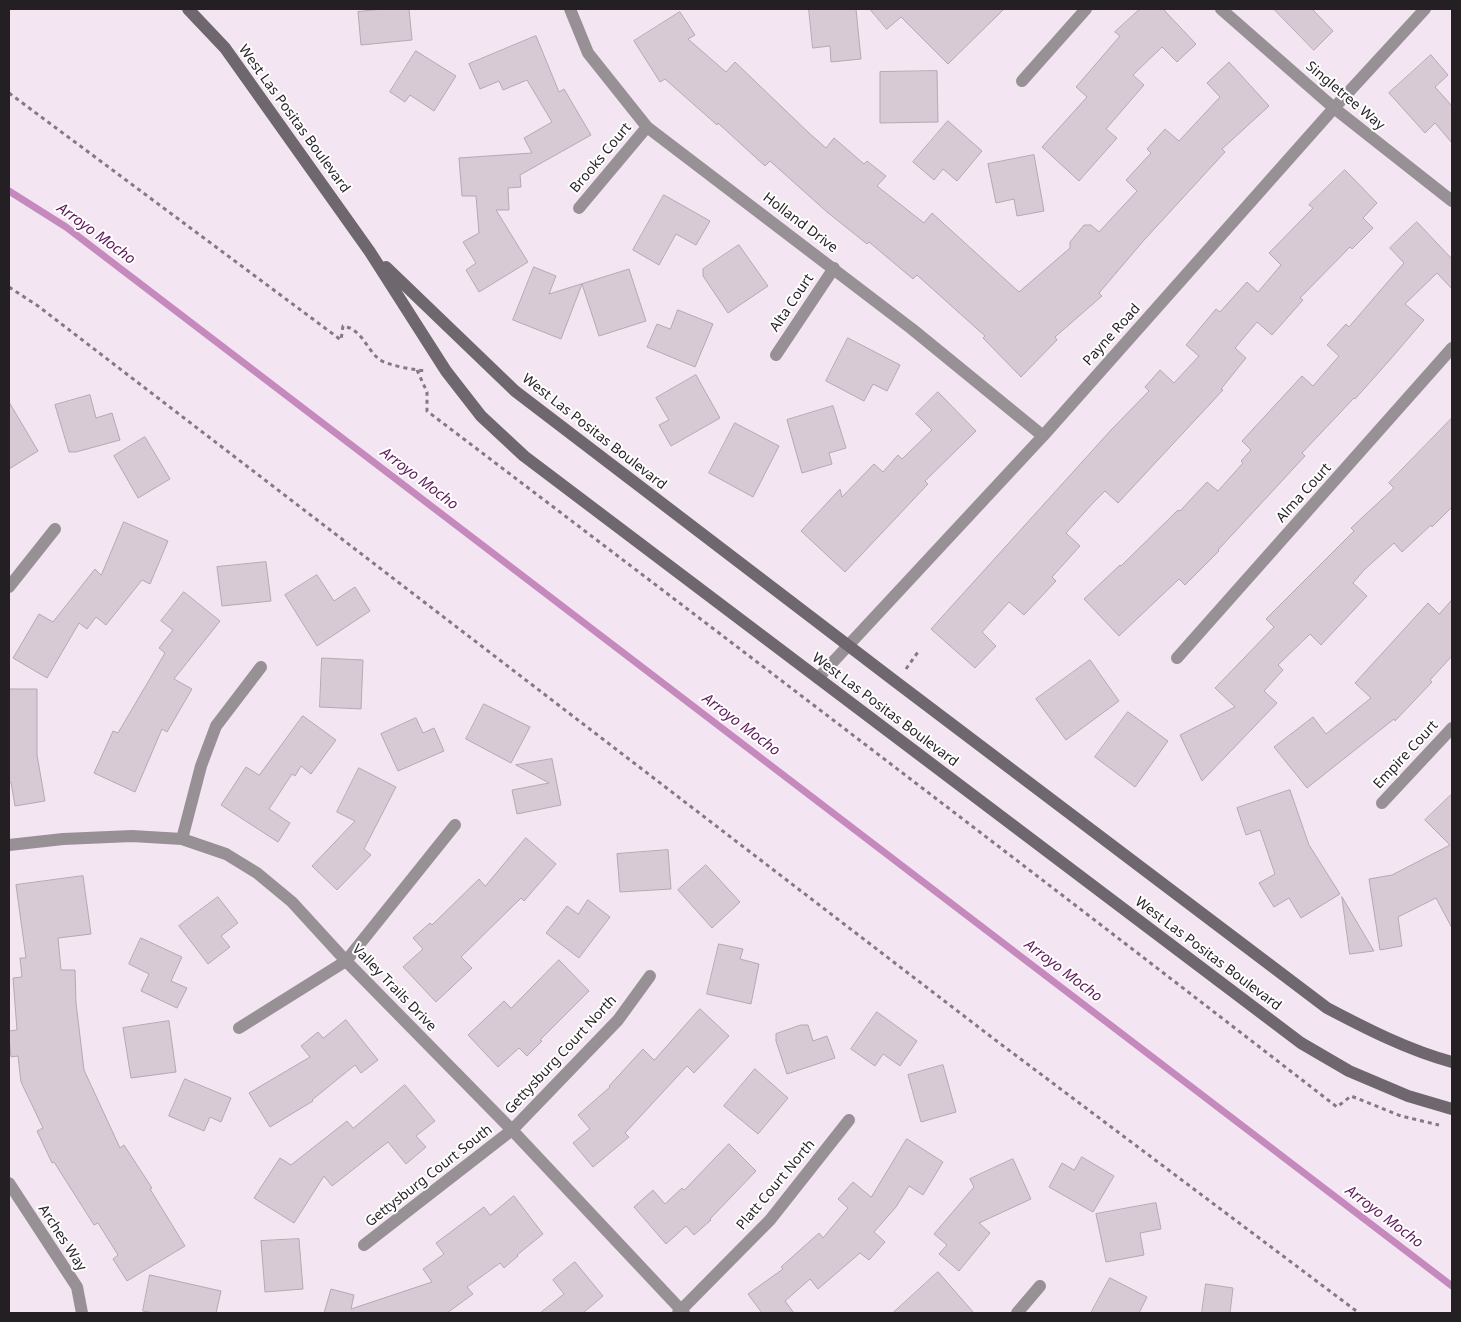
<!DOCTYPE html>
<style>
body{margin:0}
#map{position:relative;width:1461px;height:1322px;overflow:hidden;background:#f3e5f1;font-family:"Noto Sans",sans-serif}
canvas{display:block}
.frame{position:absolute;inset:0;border:10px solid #241f23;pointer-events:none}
</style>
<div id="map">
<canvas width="1461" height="1322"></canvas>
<div class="frame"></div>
</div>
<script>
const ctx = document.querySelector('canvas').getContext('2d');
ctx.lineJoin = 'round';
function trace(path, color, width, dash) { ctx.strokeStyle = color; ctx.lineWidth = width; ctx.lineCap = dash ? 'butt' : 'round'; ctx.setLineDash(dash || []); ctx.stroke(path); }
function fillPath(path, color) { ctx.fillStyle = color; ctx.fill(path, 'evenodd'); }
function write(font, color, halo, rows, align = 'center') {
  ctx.font = font + ' "Noto Sans",sans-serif'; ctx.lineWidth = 4; ctx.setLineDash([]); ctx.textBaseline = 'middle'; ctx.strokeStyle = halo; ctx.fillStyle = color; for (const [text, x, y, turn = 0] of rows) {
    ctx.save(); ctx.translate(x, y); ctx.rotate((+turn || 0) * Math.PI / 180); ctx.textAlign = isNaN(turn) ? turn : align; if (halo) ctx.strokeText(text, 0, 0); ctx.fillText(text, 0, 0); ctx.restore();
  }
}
const stream = new Path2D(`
 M9,191L66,227L1452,1286`);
const building = new Path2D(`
 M383,9H409L412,40L361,45L358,12Z
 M809,9H856L861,59L831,62L830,46L813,48Z
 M870,9H1004L948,64L901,17L887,29Z
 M1140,9H1163L1196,44L1177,62L1162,47L1133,75L1144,85L1106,129L1117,138L1079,181L1042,147L1087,97L1076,87L1120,36L1115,32Z
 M1274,9H1312L1333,31L1314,50Z
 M680,12L695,35L688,39L726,72L735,62L809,133L826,148L834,138L864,164L867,161L886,176L877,186L924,223L932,213L1019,292L1070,248V242L1084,225H1091L1099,232L1137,191L1126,180L1151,153L1147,149L1165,129L1179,141L1220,97L1207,83L1229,62L1269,106L1222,149L1225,152L1145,239L1099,293L1102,296L1055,337L1057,340L1021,377L983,338L985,336L917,275L913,279L869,242L867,244L827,212L770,161L765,166L718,123L717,125L665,79L660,82L634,41Z
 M536,36L559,92L564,89L591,135L520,175L521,187L508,188L509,210H496L528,262L479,292L466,270L476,263L463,242L479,233L476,196H462L459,158L532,153L524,138L552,122L527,80L503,90L499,81L480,89L469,64Z
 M416,51L456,76L434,111L410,95L405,102L390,92Z
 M1431,55L1448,75L1435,87L1452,106V143L1435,123L1425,133L1389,93Z
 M937,71L938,122L880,123V72Z
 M948,121L982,151L957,181L943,169L934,180L913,162Z
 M1034,155L1044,211L1017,216L1014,199L996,203L988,164Z
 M1345,170L1377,203L1363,218L1373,228L1352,249L1350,247L1300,298L1303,300L1272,335L1257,322L1235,348L1246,358L1221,389L1223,390L1118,503L1105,491L1092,504L1066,533L1080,546L1052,577L1056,581L1024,615L1009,602L982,632L996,646L975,668L931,629L1111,430L1149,391L1145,387L1160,370L1174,383L1199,356L1186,345L1216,309L1220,312L1247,282L1258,292L1281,265L1269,253L1313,208L1309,205Z
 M664,195L710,221L696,245L676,234L659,265L633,250Z
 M1417,222L1452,259V289L1437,273L1405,304L1424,320L1388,362L1355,399L1354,398L1302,453L1305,456L1218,550L1219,551L1185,585L1179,579L1119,636L1084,599L1120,565L1121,566L1178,510L1180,511L1207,482L1218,491L1243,463L1241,461L1251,450L1242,441L1302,376L1313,386L1339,356L1327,345L1346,324L1349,327L1404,263L1390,248Z
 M739,245L768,286L728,313L703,276V269Z
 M534,267L556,276L549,294L629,269L646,321L599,336L582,284L561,339L513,320Z
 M678,310L713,324L695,367L647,347L657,324L670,329Z
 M848,338L900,365L887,391L873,384L864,401L826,381Z
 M696,375L720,418L671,446L659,425L669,420L656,398Z
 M938,392L976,431L925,481L928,484L845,572L801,531L840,489L842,497L874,464L883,472L898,455L902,459L932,430L916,414Z
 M90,395L96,418L112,413L120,440L76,452H69L55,405Z
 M9,402L38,451L9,469Z
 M833,406L846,448L829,453L832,464L802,473L787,420Z
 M1452,418V507L1432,527L1431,525L1402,552L1394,543L1364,570L1353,583L1367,596L1321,645L1310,634L1278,665L1283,670L1264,691L1277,703L1202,781L1180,735L1235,707L1215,688L1274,627L1266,619L1354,531L1351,528L1394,488L1389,483Z
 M735,423L779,446L753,497L709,473Z
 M145,437L170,479L138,498L114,456Z
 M124,522L168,541L150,584L142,580L106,625L96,617L87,629L79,623L47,678L13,658L39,614L53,622L95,569L101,575Z
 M266,562L271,601L222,606L217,567Z
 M317,575L334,601L355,587L370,611L317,646L285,595Z
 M184,592L220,621L174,679L192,689L167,732L162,729L135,792L94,773L113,731L118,733L165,653L159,648L173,630L161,621Z
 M1452,600V656L1430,680L1432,682L1395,721L1394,719L1307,788L1274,747L1313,717L1326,734L1371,698L1355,683L1428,603L1439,614Z
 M322,658L363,660L361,709L320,707Z
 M1090,660L1119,701L1066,740L1036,699Z
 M9,689H37V755L45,801L15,806L11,782H9Z
 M484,704L530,727L511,763L466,739Z
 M1128,712L1168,741L1135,787L1095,757Z
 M303,716L336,740L311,774L301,766L295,776L292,774L269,809L290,823L278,842L221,805L246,767L259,775Z
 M416,718L423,733L434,728L444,751L398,771L381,734Z
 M552,759L561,805L517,814L512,790L549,783L516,765Z
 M359,768L396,787L364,849L371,855L337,890L312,866L355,821L337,812Z
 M1290,790L1309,845L1340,894L1301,918L1289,898L1274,907L1259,883L1275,874L1260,830L1246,835L1237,808Z
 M1452,794V928L1436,898L1398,917L1402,946L1380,950L1369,879L1392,875L1450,845L1425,820Z
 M526,838L556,864L524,901L521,898L461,957L472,968L436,1002L403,967L423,949L413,938L430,923L432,925L479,879L485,886Z
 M668,850L671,889L620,892L617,854Z
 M706,865L740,902L712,928L678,890Z
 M83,876L91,934L58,938L61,970H75L76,1003L84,1070L120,1148L124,1145L152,1188L150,1189L185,1246L127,1281L113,1259L118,1255L98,1223L94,1225L54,1162L52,1163L37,1131L43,1128L21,1082L18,1056L11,1057L9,1038V1031L17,1030L13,978L22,977L20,958H26L16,885Z
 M218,897L238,923L221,936L230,947L208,964L179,926Z
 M1342,897L1374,951L1350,954Z
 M588,900L610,917L579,958L546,933L567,906L578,914Z
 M141,938L182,957L171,981L187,988L177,1008L141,991L149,974L129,964Z
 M719,944L743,949L740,959L759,964L751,1004L707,994Z
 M559,960L589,991L540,1040L542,1041L527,1056L519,1048L498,1067L468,1035L504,1001L511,1008Z
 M700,1009L729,1036L694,1073L687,1066L625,1133L629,1137L593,1167L573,1143L590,1129L578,1115L610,1087L609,1086L643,1049L654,1060Z
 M877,1012L917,1041L900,1066L883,1054L875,1066L851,1049Z
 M346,1020L378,1060L361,1073L355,1065L312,1100L313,1101L270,1127L249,1093L310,1057L301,1046L318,1032L323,1038Z
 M169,1021L176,1072L131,1078L123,1028Z
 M801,1025H808L813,1041L827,1036L835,1058L787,1074L776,1041V1034Z
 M943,1065L956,1112L921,1122L908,1075Z
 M755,1069L788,1098L758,1134L724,1106Z
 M185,1079L231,1098L221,1122L210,1117L204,1131L169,1116Z
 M405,1085L435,1121L416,1136L426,1147L406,1164L388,1142L332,1186L324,1176L294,1223L254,1198L280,1158L291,1165L347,1121L353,1128Z
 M907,1139L943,1162L923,1195L909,1186L896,1207L874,1232L885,1242L869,1260L860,1253L818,1289L810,1279L785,1301L794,1313H762L748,1294L783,1269L781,1267L819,1233L823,1238L848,1208L838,1199L853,1182L871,1197Z
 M729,1144L756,1171L710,1219L711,1220L694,1235L686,1226L666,1244L634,1207L653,1190L665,1204L682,1188L684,1190Z
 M1082,1157L1114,1176L1093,1212L1049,1187L1062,1163L1074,1170Z
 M1013,1159L1031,1199L979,1223L990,1233L959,1271L939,1254L947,1245L934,1234L974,1187L970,1179Z
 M514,1196L543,1234L517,1255L518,1256L504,1268L500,1263L467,1287L473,1294L447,1313H324L331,1289L354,1295L351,1309L432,1282L423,1269L444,1254L436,1243L484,1207L490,1215Z
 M1156,1203L1161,1229L1140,1233L1144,1255L1106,1262L1096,1214Z
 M299,1239L303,1289L265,1292L261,1241Z
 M575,1262L603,1296L583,1313H540L564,1294L553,1280Z
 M938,1272L974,1313H893Z
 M150,1275L221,1291L216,1313H154L143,1311Z
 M1110,1278L1147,1297L1139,1313H1091Z
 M1206,1284L1233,1288L1230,1313H1202Z`);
const path = new Path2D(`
 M9,93L341,340L343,326C362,329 366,349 380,360C390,366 415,370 427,371
 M9,287L38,306L994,1039L1359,1313
 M417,370L427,392V411C731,642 1035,873 1337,1107L1351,1096L1401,1116L1439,1125
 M906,669L918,652`);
const street = new Path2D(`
 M570,9L588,53L647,127L912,329L1043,436
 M1221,9L1334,108L1452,201
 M1022,81L1086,9
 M579,208L647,127
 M776,355L834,268
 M9,587L55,529
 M1177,658L1452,348
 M818,678L1043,436L1334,108L1425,9
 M1382,803L1452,728
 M182,839L201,766L216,726L261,667
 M9,845L63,839L132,836L182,839L226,854L257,873L292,902L346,961L512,1130L684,1313
 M239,1028L346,961L455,825
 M9,1183L77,1287L82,1313
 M364,1245L512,1130L618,1020L650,976
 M678,1313L770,1220L849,1120
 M1017,1313L1040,1286`);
const secondary = new Path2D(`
 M188,9L225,48L370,252L446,371L481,416L524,456L1301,1043L1349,1071L1408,1096L1452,1109
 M386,267L515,391L896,682L1327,1008C1367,1029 1408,1050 1452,1062`);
const streetNames = [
 ["Singletree Way",1345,96,40],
 ["West Las Positas Boulevard",294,119,54],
 ["Brooks Court",601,158,-50],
 ["Holland Drive",800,223,37],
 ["Alta Court",792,303,-56],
 ["Payne Road",1112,335,-48],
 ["West Las Positas Boulevard",594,432,38],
 ["Alma Court",1304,493,-48],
 ["West Las Positas Boulevard",885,710,37],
 ["Empire Court",1406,755,-47],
 ["West Las Positas Boulevard",1208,954,37],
 ["Valley Trails Drive",394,988,46],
 ["Gettysburg Court North",561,1055,-47],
 ["Gettysburg Court South",429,1176,-38],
 ["Platt Court North",776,1185,-50],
 ["Arches Way",62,1238,57]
];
const waterNames = [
 ["Arroyo Mocho",96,234,36],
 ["Arroyo Mocho",419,479,37],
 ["Arroyo Mocho",741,725,37],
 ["Arroyo Mocho",1063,971,37],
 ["Arroyo Mocho",1384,1217,37]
];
trace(stream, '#c589be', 7);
fillPath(building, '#d8cad5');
trace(building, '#b5a8b3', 1);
trace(path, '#837a82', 3, [4, 4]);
trace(street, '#979196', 12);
trace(secondary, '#6f676e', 12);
write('14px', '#241f23', '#fff', streetNames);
write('italic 15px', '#5f175a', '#fff', waterNames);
</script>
